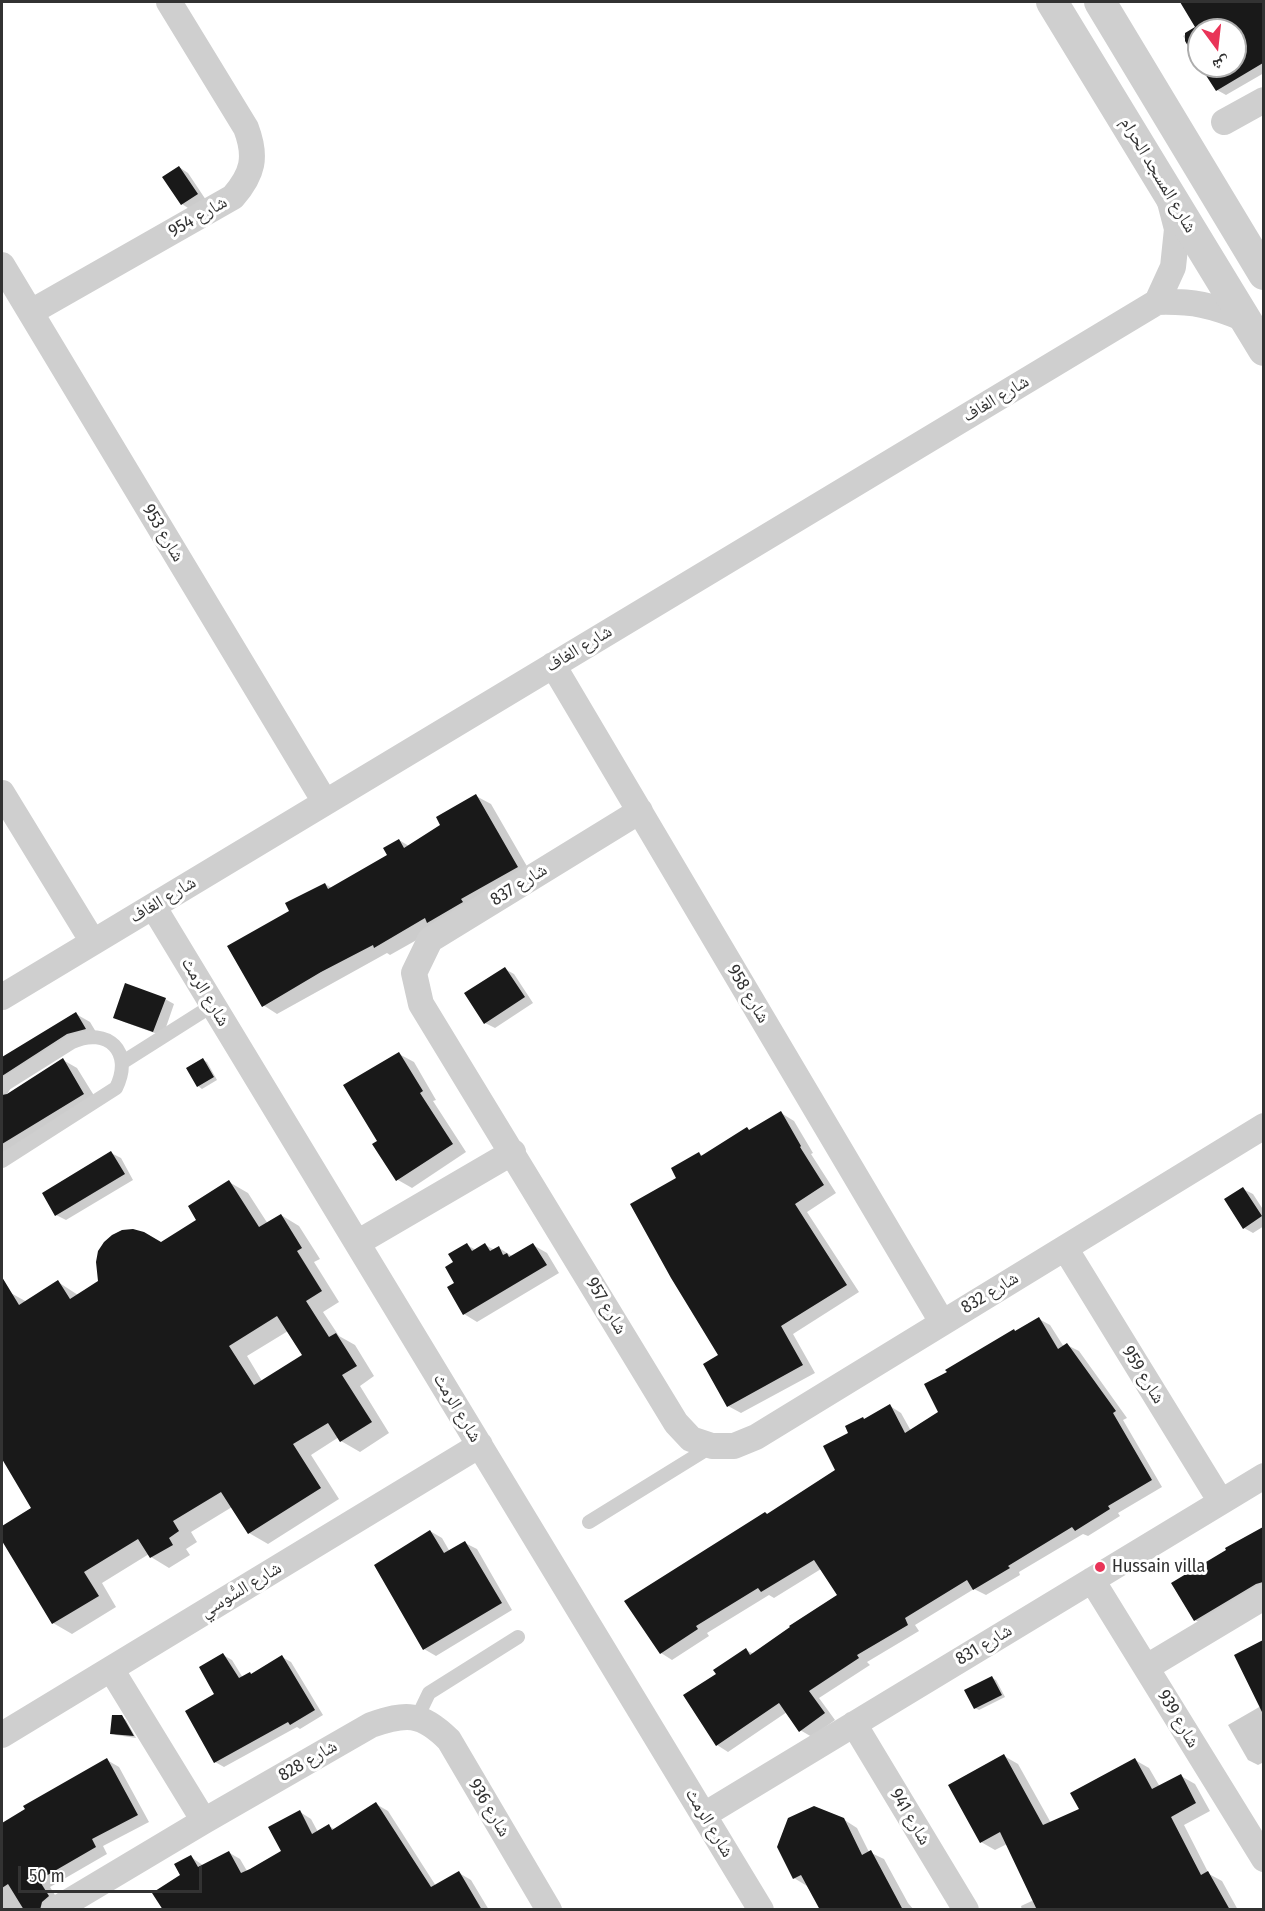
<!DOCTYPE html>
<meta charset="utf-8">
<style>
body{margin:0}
#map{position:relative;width:1265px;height:1911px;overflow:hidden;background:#fff;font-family:"Fira Sans Condensed","Noto Naskh Arabic",sans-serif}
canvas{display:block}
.frame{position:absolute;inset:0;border:3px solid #323232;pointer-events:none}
.north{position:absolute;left:1187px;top:18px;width:60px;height:60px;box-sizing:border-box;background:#fff;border:2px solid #adadad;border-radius:50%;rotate:165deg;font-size:16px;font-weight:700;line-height:24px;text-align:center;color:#323232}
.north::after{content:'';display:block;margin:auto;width:21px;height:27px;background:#e93458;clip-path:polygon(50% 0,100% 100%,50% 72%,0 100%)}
.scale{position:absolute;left:18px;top:1866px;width:184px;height:27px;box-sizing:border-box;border:3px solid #323232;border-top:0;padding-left:8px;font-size:18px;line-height:21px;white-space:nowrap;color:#323232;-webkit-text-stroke:4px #fff;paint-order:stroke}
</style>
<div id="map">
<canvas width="1265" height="1911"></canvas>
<div class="frame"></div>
<div class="north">ش</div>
<div class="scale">50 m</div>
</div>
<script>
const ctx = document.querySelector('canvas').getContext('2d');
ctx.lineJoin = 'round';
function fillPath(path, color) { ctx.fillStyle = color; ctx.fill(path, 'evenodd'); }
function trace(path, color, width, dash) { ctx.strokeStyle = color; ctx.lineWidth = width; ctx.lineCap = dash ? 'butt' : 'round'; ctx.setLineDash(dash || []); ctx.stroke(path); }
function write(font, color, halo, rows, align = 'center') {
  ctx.font = font + ' "Fira Sans Condensed","Noto Naskh Arabic",sans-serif'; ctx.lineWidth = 6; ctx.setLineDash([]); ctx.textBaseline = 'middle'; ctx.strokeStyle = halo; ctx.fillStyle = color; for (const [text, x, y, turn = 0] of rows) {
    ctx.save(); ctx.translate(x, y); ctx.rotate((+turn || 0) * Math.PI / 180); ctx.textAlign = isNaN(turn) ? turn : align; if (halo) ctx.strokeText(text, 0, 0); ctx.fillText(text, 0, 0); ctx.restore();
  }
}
const shadow = new Path2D(`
 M1188,2H1264V73L1226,95L1217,90L1202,66H1235V30H1199V61L1183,36L1197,28L1183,4Z
 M179,167L188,173L206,200L191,210L182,204Z
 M476,796L491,804L532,875L390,955L387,953L277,1014L263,1005L291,911L325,884L332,888L389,855L399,840L409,846L442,825Z
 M505,969L514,974L533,1003L495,1028L485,1023Z
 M165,999L174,1004L163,1036L124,1022L114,1017Z
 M76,1014L90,1022L99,1037L82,1042L12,1086L6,1096L63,1060L77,1068L98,1102L2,1160V1059Z
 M399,1054L414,1062L436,1100L433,1101L466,1152L412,1188L398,1180L379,1141Z
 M203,1060L207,1062L217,1080L202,1089L198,1086Z
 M781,1113L794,1121L813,1153L811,1154L836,1193L807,1212L859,1292L793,1334L815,1373L741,1413L728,1406L720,1356L678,1179L699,1153L704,1157L747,1129L750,1131Z
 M111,1153L121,1158L133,1180L66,1220L56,1215Z
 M229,1182L248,1193L268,1224L281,1215L299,1226L320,1259L314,1262L339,1302L323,1312L339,1336L355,1345L374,1376L360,1386L389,1433L360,1452L341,1441L339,1437L311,1455L339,1499L268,1544L249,1533L232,1507L191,1532L197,1542L186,1549L190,1555L169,1568L151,1557L149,1554L102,1583L116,1607L72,1634L53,1623L2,1538V1528L33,1508L2,1456V1296L9,1292L27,1302L58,1282L78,1295L198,1220ZM288,1331L304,1355L262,1381L247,1356Z
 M1243,1189L1253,1194L1264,1211V1226L1253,1233L1244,1228Z
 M467,1245L476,1250L485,1245L495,1250L499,1248L512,1256L533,1245L547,1253L559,1273L477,1322L464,1314L456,1284L455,1263Z
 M1039,1319L1050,1325L1064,1347L1067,1345L1079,1351L1127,1418L1123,1420L1162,1487L1118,1513L1120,1516L1088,1536L1083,1534L1019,1572L1020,1575L986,1595L974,1589L915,1625L919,1631L867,1662L870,1665L819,1698L835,1720L812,1737L800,1730L787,1712L728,1752L717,1745L718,1675L746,1650L754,1654L839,1595L821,1569L774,1598L769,1595L707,1633L709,1636L672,1660L661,1653L768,1515L836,1470L850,1434L865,1420L890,1406L901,1413L911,1431L940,1412L1016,1332Z
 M1264,1529V1594L1207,1627L1195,1620L1228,1551L1227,1548Z
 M430,1531L442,1538L450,1552L465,1543L477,1549L512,1610L436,1656L424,1649L376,1566Z
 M1264,1642V1762L1258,1765L1248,1760L1228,1725L1261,1706L1236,1656Z
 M223,1655L232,1660L243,1678L252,1675L282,1657L291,1662L323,1715L300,1729L297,1727L224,1767L215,1762Z
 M992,1678L996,1680L1005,1697L979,1710L975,1708Z
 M121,1717L126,1720L136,1738L116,1735L112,1733Z
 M1004,1756L1018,1764L1051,1823L1081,1809L1135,1760L1149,1768L1160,1787L1181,1776L1195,1784L1210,1811L1184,1825L1209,1874L1222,1881L1238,1910H1022L1021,1906L1034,1900L1007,1844L995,1850L981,1842Z
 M107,1760L119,1767L149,1822L103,1846L107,1854L50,1887L60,1903L54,1910H2V1825Z
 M376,1804L388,1811L436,1886L459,1873L471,1880L489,1910H164L191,1857L204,1866L228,1852L240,1859L247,1871L283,1851L300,1812L311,1819L318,1832L329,1826L336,1830Z
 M843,1819L857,1828L869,1852L884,1859L908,1903L914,1910H821L807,1886L794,1878Z`);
const building = new Path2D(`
 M1180,2H1263V63L1216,91L1200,66H1235V30H1199V64L1185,41V33L1195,27Z
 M179,166L198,194L181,205L162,177Z
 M476,794L518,867L461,899L463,902L427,923L425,918L374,948L373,945L321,972L262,1007L227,946L289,911L285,903L325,883L328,889L387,855L383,848L399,839L404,848L440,825L436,817Z
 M505,967L525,997L484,1024L464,993Z
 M125,983L166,998L153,1032L113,1018Z
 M76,1012L86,1029L67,1034L2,1076V1057Z
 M399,1052L423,1091L420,1093L453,1144L396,1181L372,1144L377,1141L343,1085Z
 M63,1058L84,1094L2,1144V1095L7,1094Z
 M203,1058L214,1077L197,1087L186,1068Z
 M781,1111L801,1146L800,1147L824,1185L795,1204L847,1285L781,1326L803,1365L727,1407L703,1364L718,1355L671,1278L630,1204L676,1178L671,1168L699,1152L701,1156L747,1127L749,1130Z
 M111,1151L125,1174L55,1216L42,1193Z
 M229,1180L259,1227L281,1214L302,1248L297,1251L322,1291L306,1301L329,1337L336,1333L357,1366L342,1375L372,1422L340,1442L328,1423L293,1444L321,1488L248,1534L221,1492L173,1521L179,1531L169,1538L173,1545L150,1558L138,1539L84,1572L99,1596L52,1624L2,1541V1526L31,1508L2,1459V1277L19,1305L58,1280L70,1299L98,1281L96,1262L98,1251L104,1242L112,1235L122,1230L133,1229L144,1232L161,1242L196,1220L188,1206ZM277,1316L302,1355L254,1385L229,1346Z
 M1243,1187L1262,1216L1243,1229L1224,1199Z
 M467,1243L472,1251L485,1243L490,1251L499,1246L503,1255L507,1253L509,1257L533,1243L547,1265L463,1315L447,1287L454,1283L445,1267L453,1262L448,1254Z
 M1039,1317L1058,1349L1067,1343L1116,1411L1113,1413L1152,1480L1108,1506L1110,1509L1075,1531L1072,1527L1008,1566L1010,1568L973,1590L967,1580L905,1618L908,1625L857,1655L859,1658L809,1691L825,1713L799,1732L779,1703L716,1746L683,1695L716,1674L713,1670L746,1648L750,1655L790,1627L789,1626L837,1595L814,1560L761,1592L758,1588L696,1626L698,1629L660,1654L624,1601L765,1512L767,1514L835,1470L823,1446L848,1433L845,1426L863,1417L864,1419L890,1404L905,1433L938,1412L924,1384L947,1372L945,1370L1014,1329L1015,1331Z
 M1263,1527V1582L1256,1584L1194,1621L1171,1583L1226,1550L1225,1548Z
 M430,1530L444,1553L465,1541L502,1603L423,1650L374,1565Z
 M1263,1640V1714L1234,1655Z
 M223,1653L239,1678L250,1672L251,1674L282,1655L315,1710L290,1725L288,1722L214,1763L185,1711L214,1694L199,1667Z
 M992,1676L1002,1695L974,1709L964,1690Z
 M112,1715H122L134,1736L110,1734Z
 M1004,1754L1043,1825L1079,1809L1070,1793L1135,1758L1152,1789L1181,1774L1196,1803L1171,1817L1201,1875L1208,1871L1230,1910H1037L1000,1832L980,1843L948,1785Z
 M107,1758L138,1815L92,1839L96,1847L39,1880L49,1896L42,1902L40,1910H24L8,1884L2,1888V1823L25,1809L23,1806Z
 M376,1802L431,1887L459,1871L482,1910H163L152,1893L180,1875L174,1864L191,1855L198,1867L229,1851L241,1873L250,1869L281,1851L268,1827L300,1810L312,1834L329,1824L332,1830Z
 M814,1806L844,1818L862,1855L871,1850L903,1910H820L801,1875L793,1879L777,1847L788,1818Z`);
const service = new Path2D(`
 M123,1062L213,1005
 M2,1086L72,1042C108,1026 134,1052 116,1088L2,1161
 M589,1522L712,1446
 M417,1718L429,1693L518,1637`);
const minor = new Path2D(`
 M1224,122L1264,100
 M2,265L325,802
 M1157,302L1173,267L1177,229L1170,202
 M31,312L233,197C253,174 257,157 246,128L169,2
 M553,665L942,1322
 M2,793L93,942
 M640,811L430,940L414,973L421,1004L676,1423L691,1439L712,1446H734L756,1437L1264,1126
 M153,906L761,1910
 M2,997L1157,302C1193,301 1212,305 1245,319
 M357,1243L513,1152
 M1065,1248L1221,1502
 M1092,1580L1264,1859
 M1147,1667L1264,1597
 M111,1669L204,1821
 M854,1724L966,1910
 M2,1735L480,1445
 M704,1815L1264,1476
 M55,1910L204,1821L371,1725C406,1713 421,1712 449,1740L549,1910`);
const tertiary = new Path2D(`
 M1052,2L1264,350
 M1100,2L1264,274`);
const markers = [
 [1100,1567,6,"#e93458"]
];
const streetNames = [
 ["شارع المسجد الحرام",1158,175,59],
 ["شارع 954",198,217,-30],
 ["شارع الغاف",996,399,-31],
 ["شارع 953",163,533,59],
 ["شارع الغاف",579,649,-31],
 ["شارع 837",519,885,-32],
 ["شارع الغاف",163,900,-31],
 ["شارع الرمث",205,992,59],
 ["شارع 958",748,994,59],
 ["شارع 832",990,1293,-31],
 ["شارع 957",606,1306,59],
 ["شارع 959",1143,1375,58],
 ["شارع الرمث",457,1408,59],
 ["شارع السُّوسي",241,1590,-31],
 ["شارع 831",984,1645,-31],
 ["شارع 939",1178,1719,59],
 ["شارع 828",308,1761,-30],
 ["شارع 936",489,1808,59],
 ["شارع 941",910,1817,59],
 ["شارع الرمث",709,1823,59]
];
const poiNames = [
 ["Hussain villa",1112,1567]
];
fillPath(shadow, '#0003');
fillPath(building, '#191919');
trace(service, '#cfcfcf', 14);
trace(minor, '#cfcfcf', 26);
trace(tertiary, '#cfcfcf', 32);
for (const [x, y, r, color] of markers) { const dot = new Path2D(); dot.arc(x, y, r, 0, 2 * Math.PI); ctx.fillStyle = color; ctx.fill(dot); trace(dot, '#fff', 2); }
write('18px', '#323232', '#fff', streetNames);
write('18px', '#323232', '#fff', poiNames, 'left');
</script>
